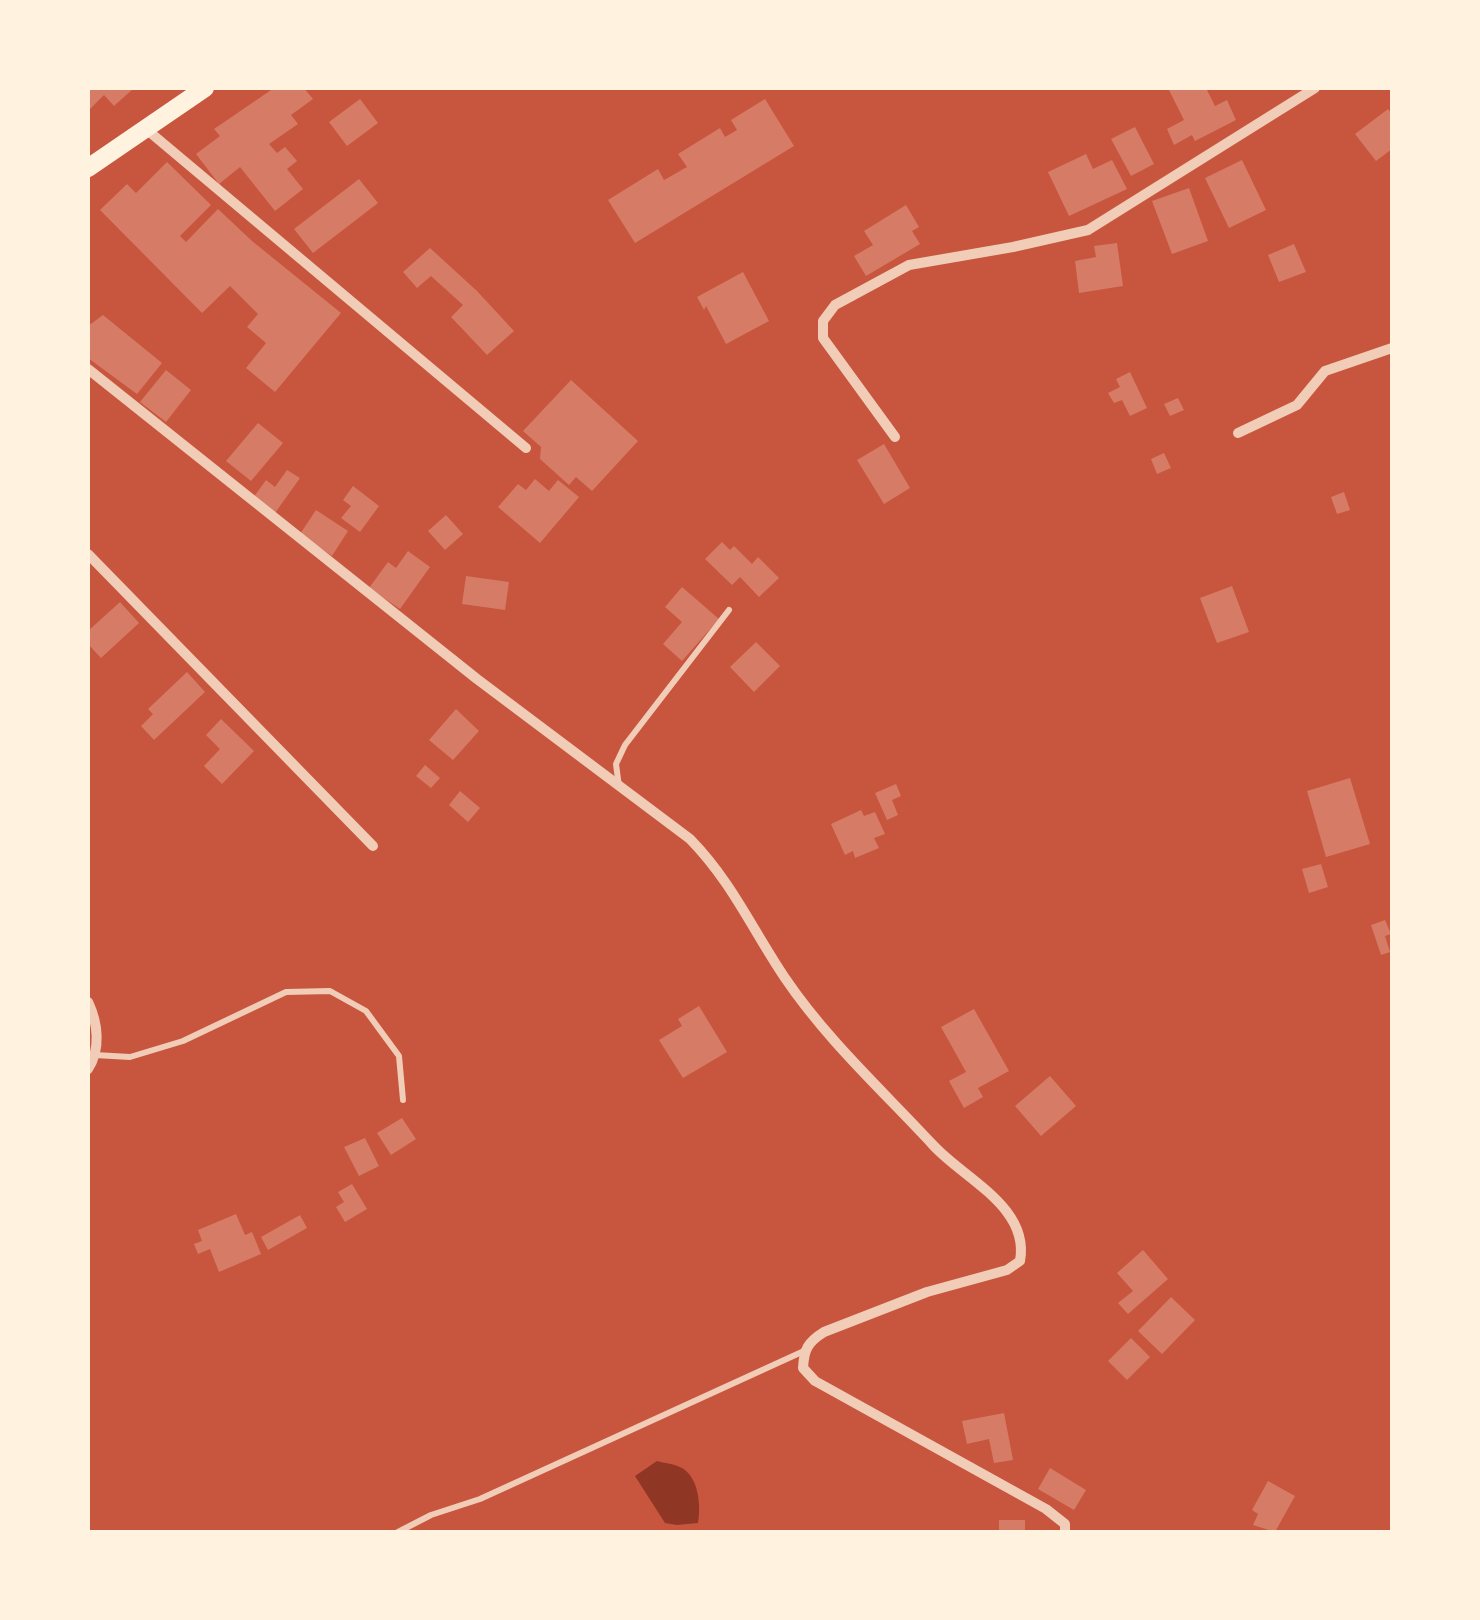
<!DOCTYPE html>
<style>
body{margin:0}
#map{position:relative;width:1480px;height:1620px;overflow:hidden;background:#c8553d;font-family:Barlow,sans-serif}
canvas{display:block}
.frame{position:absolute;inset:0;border:90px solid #fff3e0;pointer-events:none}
</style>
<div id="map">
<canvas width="1480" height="1620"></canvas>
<div class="frame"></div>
</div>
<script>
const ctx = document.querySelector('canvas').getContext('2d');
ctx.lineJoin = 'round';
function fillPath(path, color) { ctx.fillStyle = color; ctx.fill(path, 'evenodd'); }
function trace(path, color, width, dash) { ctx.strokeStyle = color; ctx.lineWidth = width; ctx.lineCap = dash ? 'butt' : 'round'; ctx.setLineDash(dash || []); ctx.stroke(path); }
const water = new Path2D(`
 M657,1461C664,1463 675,1464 682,1468C699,1478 701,1506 698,1523L677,1525L665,1523L635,1476Z`);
const building = new Path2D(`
 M88,88H134L114,106L104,95L88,111Z
 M274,88H304L313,99L291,115L298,124L269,144L277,153L285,147L297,161L287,169L303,189L275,211L240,167L219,184L196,154L220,136L214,129Z
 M1173,88H1206L1215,106L1227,100L1236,120L1195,141L1192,135L1174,145L1167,129L1184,120L1169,90Z
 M360,99L378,123L347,146L329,122Z
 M765,99L794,146L635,243L608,200L658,169L664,180L687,167L678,154L720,128L725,137L737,130L731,120Z
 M1388,109L1392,114V149L1376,161L1355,134Z
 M1135,127L1154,164L1131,176L1111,139Z
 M1086,154L1093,169L1112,160L1127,189L1069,216L1048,172Z
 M1242,160L1266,210L1229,228L1205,178Z
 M167,162L211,205L180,236L186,242L218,209L252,241L341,313L275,392L246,368L266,343L247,327L258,314L230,286L202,313L100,210L127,184L136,193Z
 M359,179L378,203L313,253L294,229Z
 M1189,188L1208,241L1172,254L1152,201Z
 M906,205L919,227L912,231L920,244L866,276L854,256L873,245L864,231Z
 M1117,243L1123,286L1079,293L1075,261L1096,257L1094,246Z
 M1294,244L1306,272L1279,282L1268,255Z
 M430,248L477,291L514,331L487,355L451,317L463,305L431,276L417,288L403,272Z
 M743,272L769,321L726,344L706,306L704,310L697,297Z
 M103,315L162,363L137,394L88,358V326Z
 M166,370L191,390L166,422L140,402Z
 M1130,372L1147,408L1130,416L1122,400L1114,403L1108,393L1120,387L1116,379Z
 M571,380L638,441L592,491L576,477L569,485L540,459L541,447L523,431Z
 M1178,398L1184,410L1170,416L1164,404Z
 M258,423L283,443L251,481L226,461Z
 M884,444L910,488L884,504L857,460Z
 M1164,453L1171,468L1157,474L1151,459Z
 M287,470L300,478L275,513L253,498L266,480L275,487Z
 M535,479L549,491L558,480L579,497L540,543L498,507L518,484L526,490Z
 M353,486L379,506L360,532L341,518L351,506L343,500Z
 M1344,492L1350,510L1337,514L1331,497Z
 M316,510L348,531L332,556L300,534Z
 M446,515L463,534L445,550L428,531Z
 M722,542L730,550L734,546L752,564L758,557L779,578L759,597L740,577L732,585L705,559Z
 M408,551L430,567L400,609L369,588L388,562L396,568Z
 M466,576L509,582L505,610L462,604Z
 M1232,586L1249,632L1217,643L1200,598Z
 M682,587L719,619L682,661L663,644L682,622L665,607Z
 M120,602L139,623L101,658L88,644V631Z
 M756,642L780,666L754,692L730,667Z
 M187,672L205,692L154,740L141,726L153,714L148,709Z
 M456,709L479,731L453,760L429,740Z
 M221,719L254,751L222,784L204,766L220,749L206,735Z
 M425,765L440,778L431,788L416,776Z
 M1350,778L1370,844L1326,857L1307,791Z
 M896,784L901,796L892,800L898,815L887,820L875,793Z
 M460,791L480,808L468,822L449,805Z
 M861,810L864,816L875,812L885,834L874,838L879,848L855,858L853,851L845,855L831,824Z
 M1321,864L1328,887L1309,893L1302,869Z
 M1385,920L1391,934L1385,936L1390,952L1381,955L1371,925Z
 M699,1006L727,1052L683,1078L659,1040L682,1026L678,1019Z
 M974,1009L1009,1071L978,1088L983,1097L964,1108L949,1081L966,1072L941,1027Z
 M1050,1076L1076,1106L1041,1136L1015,1106Z
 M402,1118L416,1139L391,1155L377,1133Z
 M365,1138L379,1166L359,1176L344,1147Z
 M352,1184L367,1209L345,1222L336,1207L344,1202L338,1192Z
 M236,1214L245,1235L252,1232L261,1254L219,1272L210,1249L198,1254L194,1244L202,1241L198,1230Z
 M300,1215L307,1228L268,1250L261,1237Z
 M1143,1250L1168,1279L1128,1314L1118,1303L1133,1291L1117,1273Z
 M1171,1297L1195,1320L1162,1354L1138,1331Z
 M1131,1338L1150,1357L1127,1380L1108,1361Z
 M1004,1413L1013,1460L994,1463L989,1439L967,1444L962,1421Z
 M1050,1468L1086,1490L1074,1510L1038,1489Z
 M1268,1481L1295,1496L1275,1532L1253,1525L1258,1514L1252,1510Z
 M999,1520H1025V1532H999Z`);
const service = new Path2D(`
 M619,787L616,764L625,745L729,610
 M95,1055L130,1057L183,1041L286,992L330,991L366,1011L399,1056L403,1100
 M398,1532L431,1515L480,1499L804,1351`);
const minor = new Path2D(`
 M146,129L526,448
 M88,369L477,679L690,839C732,882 752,929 785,978C827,1040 882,1090 933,1145C964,1179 1030,1207 1020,1261L1007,1270L927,1292L824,1332C808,1342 804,1349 803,1368L815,1381L1046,1509L1065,1524V1532
 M1238,433L1297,405L1325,371L1392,348
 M895,437L823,338V321L835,305L909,265L1013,247L1088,230L1315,88
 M88,554L373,846
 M88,1002C98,1023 101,1049 88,1069`);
const secondary = new Path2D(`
 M88,168L205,88`);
fillPath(water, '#8f3625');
fillPath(building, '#d67c66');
trace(service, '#f1ccb7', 6);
trace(minor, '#f1ccb7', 10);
trace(secondary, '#fff3e0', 18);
</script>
